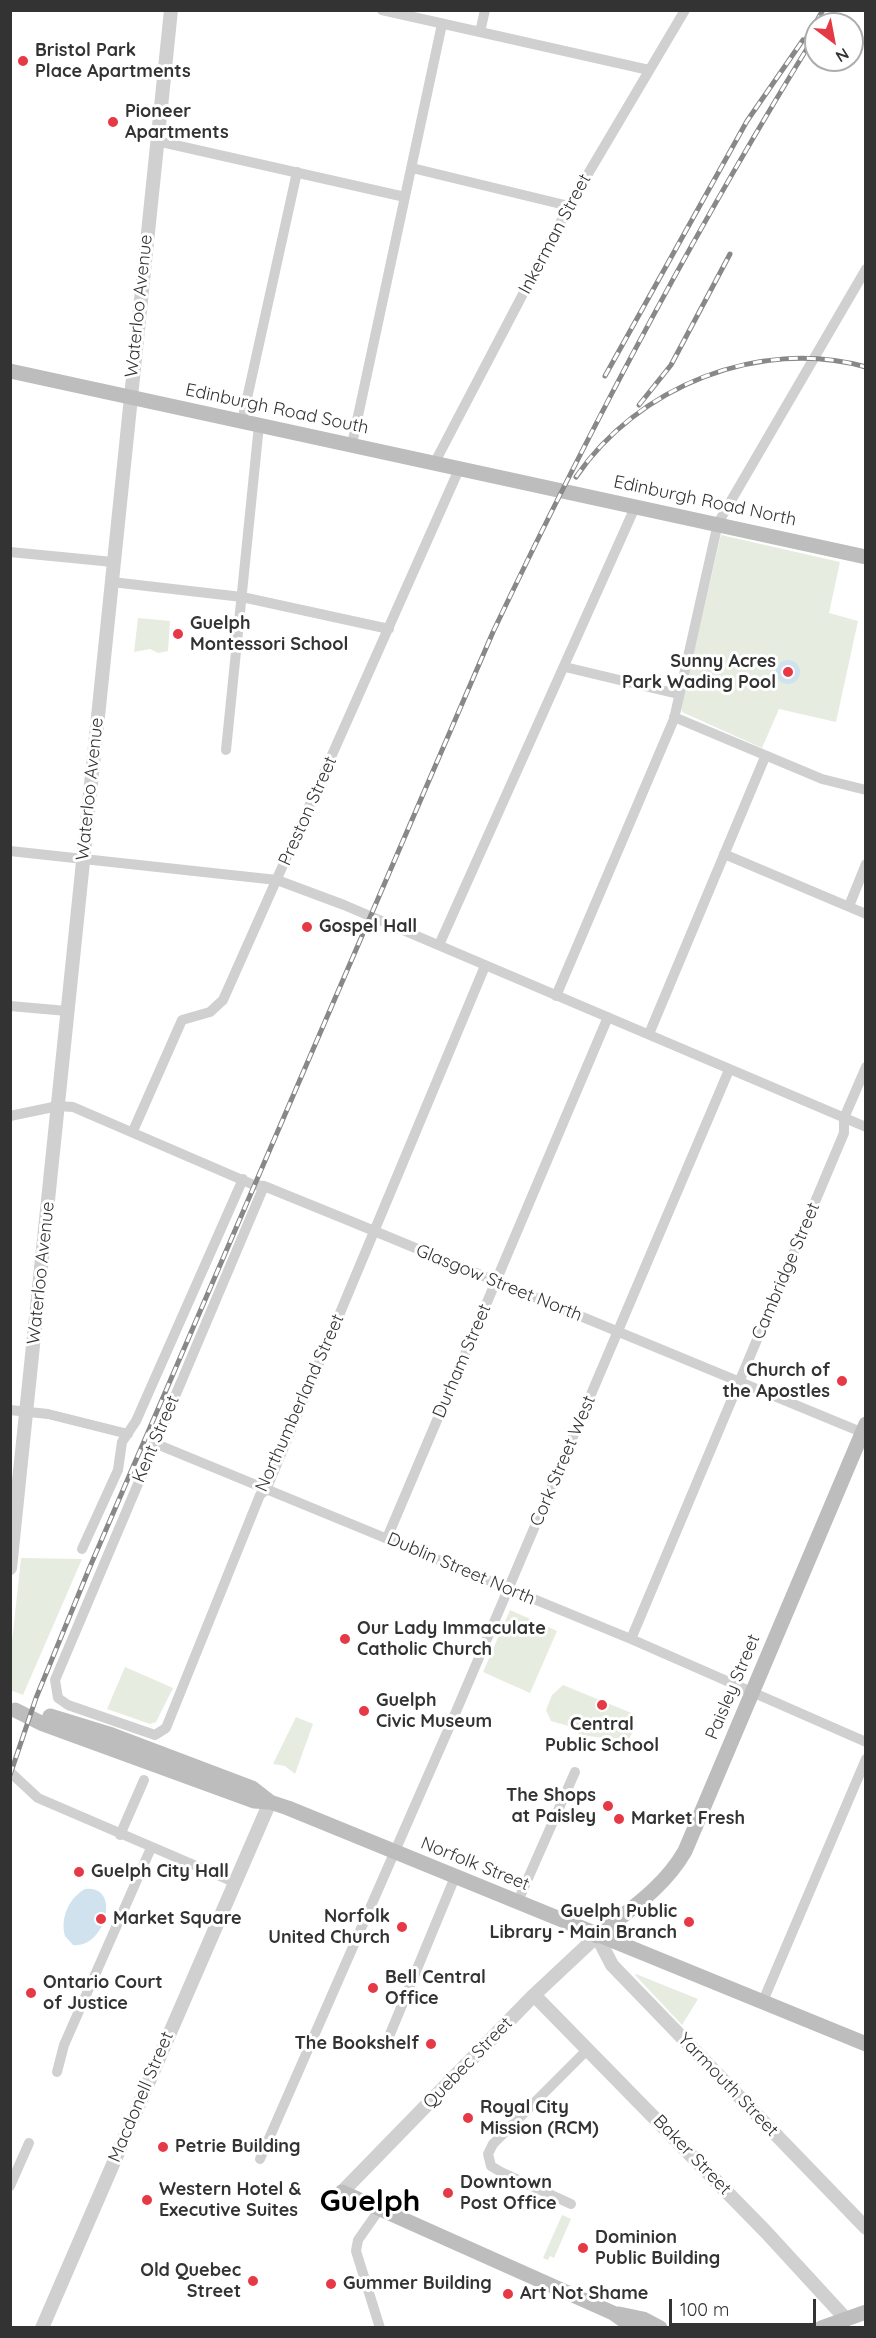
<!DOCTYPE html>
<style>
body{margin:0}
#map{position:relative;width:876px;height:2338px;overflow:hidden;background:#fff;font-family:Quicksand,sans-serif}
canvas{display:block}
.frame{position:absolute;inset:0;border:12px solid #333;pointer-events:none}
.north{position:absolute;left:804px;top:12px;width:60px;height:60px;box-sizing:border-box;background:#fff;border:2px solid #adadad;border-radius:50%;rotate:148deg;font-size:16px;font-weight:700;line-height:24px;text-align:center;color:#333}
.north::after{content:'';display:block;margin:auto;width:21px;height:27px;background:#e63946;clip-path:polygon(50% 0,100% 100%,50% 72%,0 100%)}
.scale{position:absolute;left:669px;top:2299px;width:147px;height:27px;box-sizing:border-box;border:3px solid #333;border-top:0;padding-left:8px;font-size:18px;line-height:21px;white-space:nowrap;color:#333;-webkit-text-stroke:4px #fff;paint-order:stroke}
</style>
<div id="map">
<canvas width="876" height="2338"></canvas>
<div class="frame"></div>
<div class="north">N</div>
<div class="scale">100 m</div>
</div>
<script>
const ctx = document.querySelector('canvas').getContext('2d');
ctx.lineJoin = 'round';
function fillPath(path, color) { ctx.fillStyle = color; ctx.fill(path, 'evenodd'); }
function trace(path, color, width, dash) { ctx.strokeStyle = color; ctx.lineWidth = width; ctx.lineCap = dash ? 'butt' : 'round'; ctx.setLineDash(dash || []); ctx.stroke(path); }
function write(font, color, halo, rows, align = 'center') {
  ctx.font = font + ' Quicksand,sans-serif'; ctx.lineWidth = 6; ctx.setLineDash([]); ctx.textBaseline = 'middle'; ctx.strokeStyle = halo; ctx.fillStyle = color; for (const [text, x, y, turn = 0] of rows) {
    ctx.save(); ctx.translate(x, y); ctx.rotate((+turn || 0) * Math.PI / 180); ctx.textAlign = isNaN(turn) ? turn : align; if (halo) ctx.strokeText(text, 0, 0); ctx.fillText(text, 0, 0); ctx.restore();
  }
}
const green = new Path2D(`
 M721,535L840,562L829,613L858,621L836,722L779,709L762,748L682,712L681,706Z
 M138,618L170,621L168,651L158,653L150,649L134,652Z
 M21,1558L82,1559L23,1695L10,1690L11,1651Z
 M510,1610L557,1631L530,1693L483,1672Z
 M125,1667L173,1688L156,1722L150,1724L107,1709Z
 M563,1685L634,1714L636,1725L628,1741L580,1735L572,1727L551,1721L546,1710L552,1695Z
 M296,1717L313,1724L295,1774L285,1766L273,1764Z
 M636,1974L698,1999L682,2025L635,1975Z
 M562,2215L571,2219L554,2258L550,2256L548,2260L543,2258Z`);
const water = new Path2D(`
 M776 672a12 12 0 1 1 24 0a12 12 0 1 1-24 0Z
 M85,1889C122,1884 106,1949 73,1945L65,1936C60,1918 69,1898 85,1889Z`);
const minor = new Path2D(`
 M382,10L649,70
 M480,32L485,10
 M157,141L405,197
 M412,168L569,206
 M242,421L297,172
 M352,444L442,24
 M435,462L569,206L685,10
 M10,552L113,562
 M112,582L242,597L389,629
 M565,667L678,694
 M674,717L822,779L866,790
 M226,750L259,425
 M10,851L277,880L344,905L866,1127
 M724,854L866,914
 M849,906L866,864
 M439,945L636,505
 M556,996L674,719L718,523L866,269
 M10,1006L67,1011
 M649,1034L765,757
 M10,1116L58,1106L73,1107L254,1185L264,1186L350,1221L866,1434
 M133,1131L182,1020L210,1012L223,1000L460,467
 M264,1186L55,1680L58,1698L68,1705L155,1735L166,1728L260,1495L266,1490L485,966
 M10,1410L48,1414L128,1434
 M154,1443L631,1639L866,1742
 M387,1538L608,1017
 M82,1549L118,1470L122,1442L136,1421L243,1179
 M631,1639L844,1133V1118L866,1067
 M10,1772L38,1798L236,1883
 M120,1835L144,1780
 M518,1901L575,1772
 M763,2001L866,1759
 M388,2039L455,1877
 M57,2072L64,2045L151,1848
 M260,2159L452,1721L729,1070
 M10,2186L29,2143
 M571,2204L501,2172L491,2166L488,2154L493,2144L588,2049
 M379,2210L358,2240L356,2251L380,2328`);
const tertiary = new Path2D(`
 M10,1568L171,10
 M534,1995L766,2232L846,2319
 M342,2192L534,1995L597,1936L612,1965L866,2228
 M42,2328L270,1802`);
const secondary = new Path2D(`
 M10,371L866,557
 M15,1710L43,1724L254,1801L270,1802L288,1808L866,2044
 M50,1716L112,1735L252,1788L270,1802
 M597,1936C629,1910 664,1888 685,1851L866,1424
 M342,2192L613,2313L634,2328
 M619,2314L643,2319L660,2328
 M821,2328L866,2312`);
const rail = new Path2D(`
 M806,39L823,10
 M605,376L747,121L803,40
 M639,405L671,365L730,254
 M576,477C637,387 759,337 866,367
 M10,1775L36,1698L89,1569L493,632C590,428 697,226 816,34`);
const markers = [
 [23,61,6,"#e63946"],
 [113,122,6,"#e63946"],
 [178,634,6,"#e63946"],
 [788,672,6,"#e63946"],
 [307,927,6,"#e63946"],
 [842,1381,6,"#e63946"],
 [345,1639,6,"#e63946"],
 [602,1705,6,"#e63946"],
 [364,1711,6,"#e63946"],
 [608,1806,6,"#e63946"],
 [619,1819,6,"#e63946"],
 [79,1872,6,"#e63946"],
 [101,1919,6,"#e63946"],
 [689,1922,6,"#e63946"],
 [402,1927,6,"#e63946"],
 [373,1988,6,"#e63946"],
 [31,1993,6,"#e63946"],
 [431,2044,6,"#e63946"],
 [468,2118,6,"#e63946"],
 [163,2147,6,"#e63946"],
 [448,2193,6,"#e63946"],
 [147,2200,6,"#e63946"],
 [583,2248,6,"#e63946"],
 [253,2281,6,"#e63946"],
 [331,2284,6,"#e63946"],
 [508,2294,6,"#e63946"]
];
const poiNames = [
 ["Bristol Park",35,51],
 ["Place Apartments",35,72],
 ["Pioneer",125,112],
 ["Apartments",125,133],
 ["Guelph",190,624],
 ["Montessori School",190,645],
 ["Sunny Acres",776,662,"right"],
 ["Park Wading Pool",776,683,"right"],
 ["Gospel Hall",319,927],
 ["Church of",830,1371,"right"],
 ["the Apostles",830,1392,"right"],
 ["Our Lady Immaculate",357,1629],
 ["Catholic Church",357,1650],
 ["Guelph",376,1701],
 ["Civic Museum",376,1722],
 ["Central",602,1725,"center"],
 ["Public School",602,1746,"center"],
 ["The Shops",596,1796,"right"],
 ["at Paisley",596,1817,"right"],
 ["Market Fresh",631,1819],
 ["Guelph City Hall",91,1872],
 ["Guelph Public",677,1912,"right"],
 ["Library - Main Branch",677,1933,"right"],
 ["Norfolk",390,1917,"right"],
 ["United Church",390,1938,"right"],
 ["Market Square",113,1919],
 ["Bell Central",385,1978],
 ["Office",385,1999],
 ["Ontario Court",43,1983],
 ["of Justice",43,2004],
 ["The Bookshelf",419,2044,"right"],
 ["Royal City",480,2108],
 ["Mission (RCM)",480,2129],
 ["Petrie Building",175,2147],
 ["Downtown",460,2183],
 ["Post Office",460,2204],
 ["Western Hotel &",159,2190],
 ["Executive Suites",159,2211],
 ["Dominion",595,2238],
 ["Public Building",595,2259],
 ["Old Quebec",241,2271,"right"],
 ["Street",241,2292,"right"],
 ["Gummer Building",343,2284],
 ["Art Not Shame",520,2294]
];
const streetNames = [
 ["Inkerman Street",555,234,-62],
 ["Waterloo Avenue",139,306,-84],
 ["Edinburgh Road South",277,409,12],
 ["Edinburgh Road North",705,501,12],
 ["Waterloo Avenue",90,789,-84],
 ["Preston Street",308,811,-66],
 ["Cambridge Street",786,1271,-67],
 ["Waterloo Avenue",41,1273,-84],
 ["Glasgow Street North",499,1283,22],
 ["Durham Street",462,1361,-67],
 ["Northumberland Street",300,1403,-66],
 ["Kent Street",156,1439,-67],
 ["Cork Street West",563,1461,-67],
 ["Dublin Street North",461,1569,23],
 ["Paisley Street",733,1687,-67],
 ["Norfolk Street",475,1864,22],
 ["Quebec Street",468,2063,-46],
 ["Yarmouth Street",728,2085,46],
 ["Macdonell Street",141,2097,-67],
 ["Baker Street",692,2155,46]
];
const townNames = [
 ["Guelph",370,2202]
];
fillPath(green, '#e6ecdf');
fillPath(water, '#cfe2ee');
trace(minor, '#d0d0d0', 10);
trace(tertiary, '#d0d0d0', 14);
trace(secondary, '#bdbdbd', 15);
trace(rail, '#888', 5);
trace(rail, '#fff', 3, [9]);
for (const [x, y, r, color] of markers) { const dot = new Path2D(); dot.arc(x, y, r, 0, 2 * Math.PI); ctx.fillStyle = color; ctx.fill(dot); trace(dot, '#fff', 2); }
write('bold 18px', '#333', '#fff', poiNames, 'left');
write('18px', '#333', '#fff', streetNames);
write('bold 30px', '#000', '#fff', townNames);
</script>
